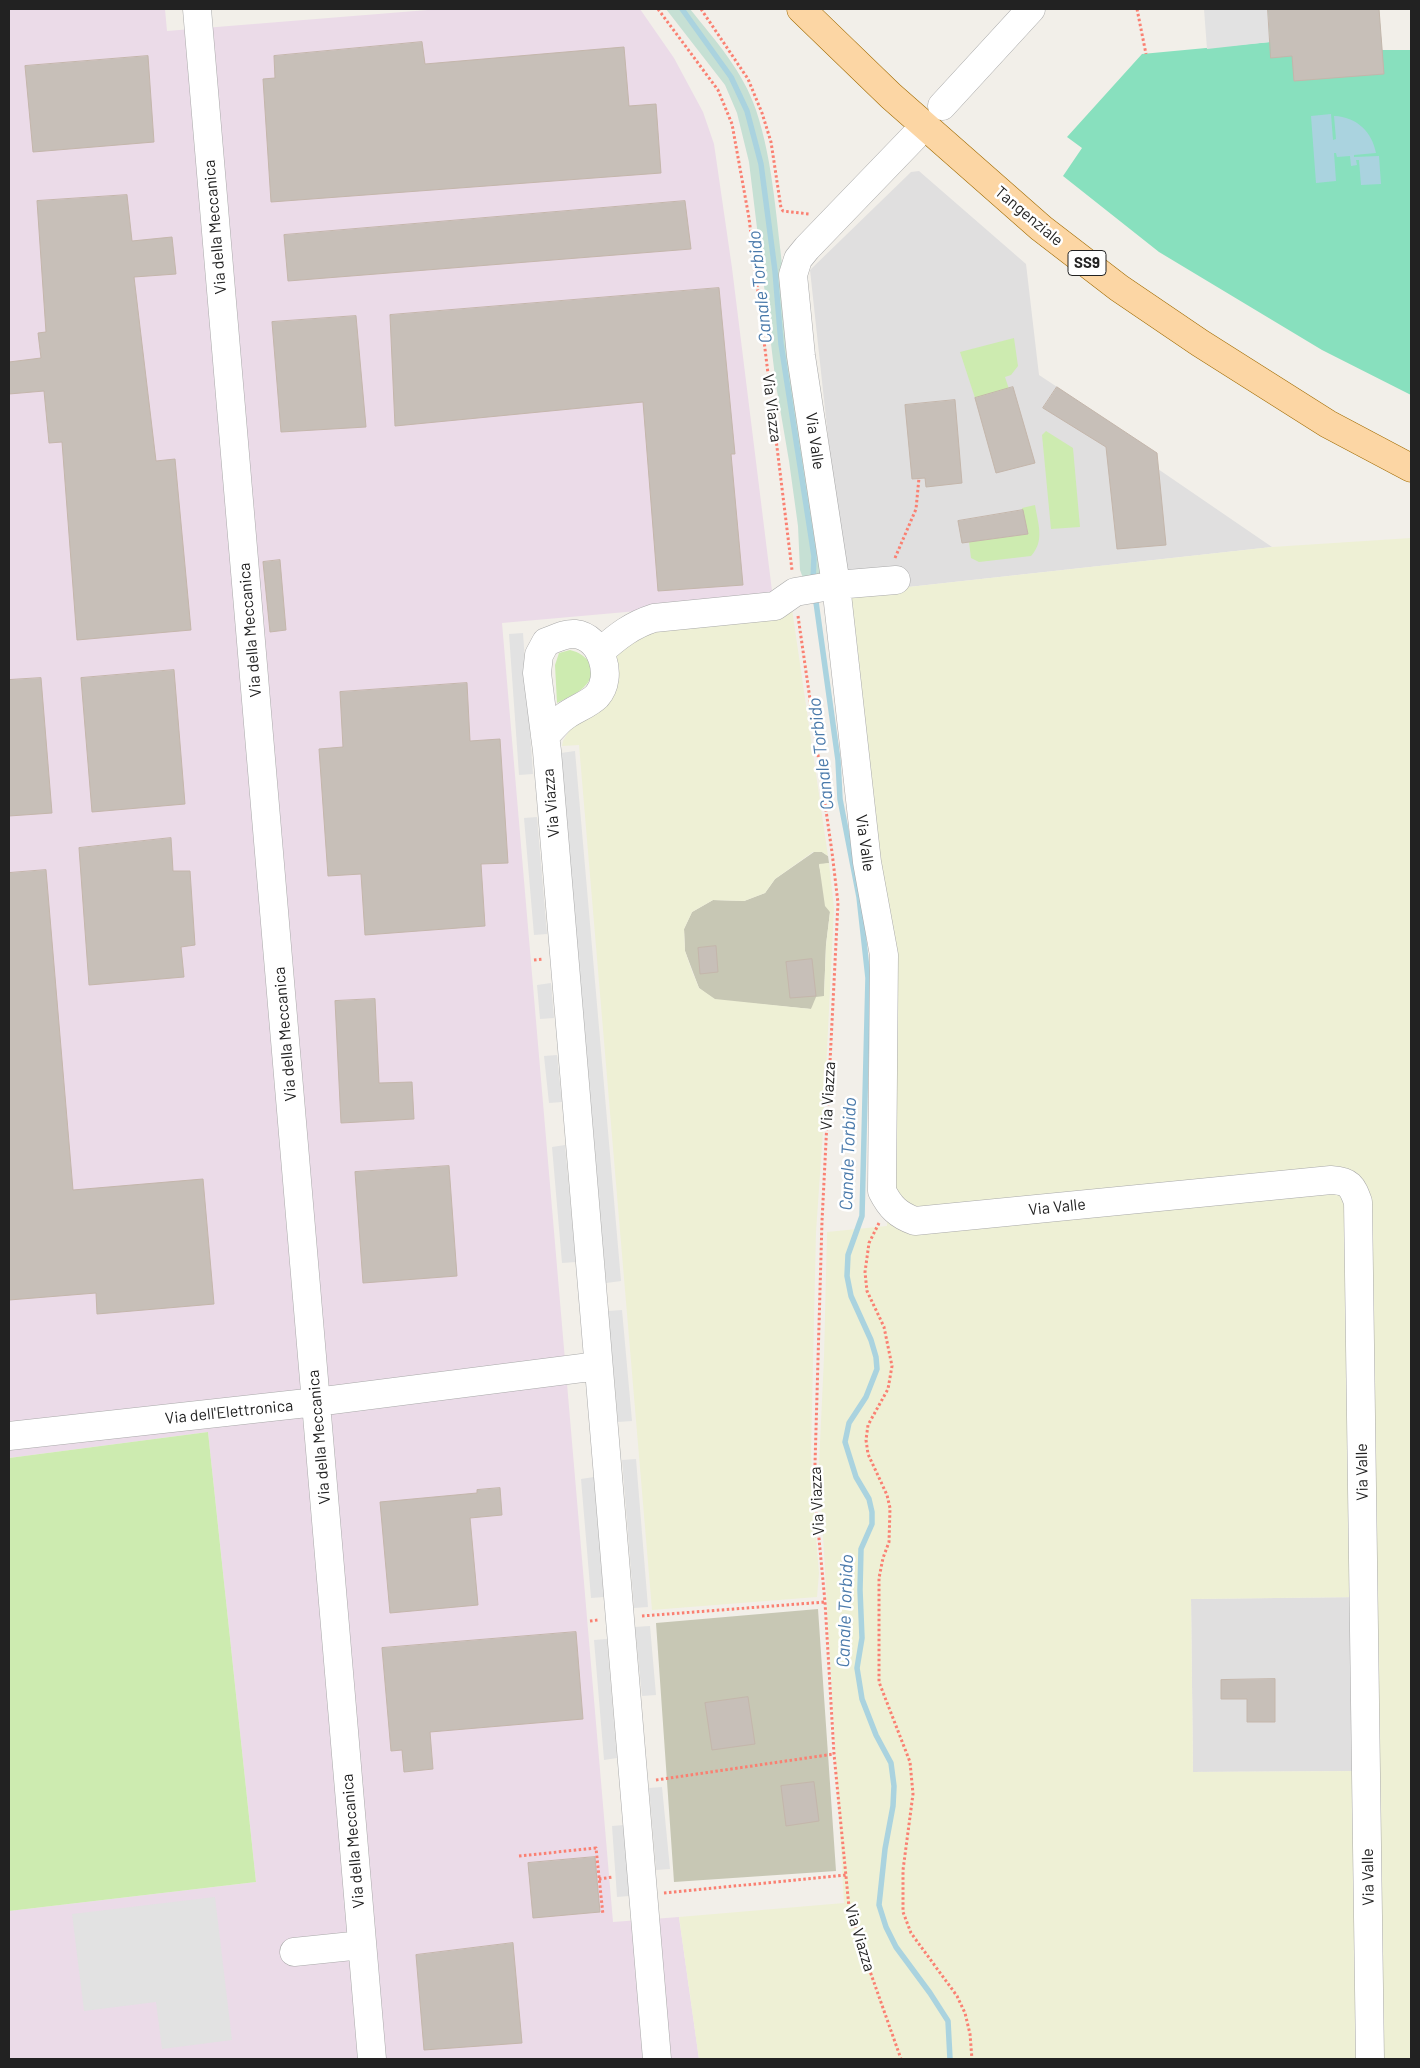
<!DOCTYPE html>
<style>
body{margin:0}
#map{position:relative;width:1420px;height:2068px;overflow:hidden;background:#f2efe9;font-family:Barlow,sans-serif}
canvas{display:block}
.frame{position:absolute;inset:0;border:10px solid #222;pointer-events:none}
</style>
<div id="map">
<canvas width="1420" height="2068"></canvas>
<div class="frame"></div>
</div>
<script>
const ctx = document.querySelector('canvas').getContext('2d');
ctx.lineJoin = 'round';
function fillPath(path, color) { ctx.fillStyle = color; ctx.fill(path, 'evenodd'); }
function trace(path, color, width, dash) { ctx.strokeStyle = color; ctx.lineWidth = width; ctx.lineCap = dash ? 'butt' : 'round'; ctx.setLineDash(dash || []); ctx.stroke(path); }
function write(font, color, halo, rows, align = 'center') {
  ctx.font = font + ' Barlow,sans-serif'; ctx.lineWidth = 5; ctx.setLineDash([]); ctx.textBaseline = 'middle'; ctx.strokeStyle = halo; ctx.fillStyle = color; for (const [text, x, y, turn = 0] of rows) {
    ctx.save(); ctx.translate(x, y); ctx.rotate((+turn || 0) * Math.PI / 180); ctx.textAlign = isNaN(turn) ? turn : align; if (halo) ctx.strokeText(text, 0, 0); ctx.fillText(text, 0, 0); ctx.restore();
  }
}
const residential = new Path2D(`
 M919,171L1026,264L1039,375L1157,453L1158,469L1272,547L845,594L810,270L911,172Z
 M1359,1597L1360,1771L1193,1772L1191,1599Z`);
const industrial = new Path2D(`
 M9,9H165L167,31L440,9H640L674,58L703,112L714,144L732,268L773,599L502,623L613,1922L679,1917L699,2059H9V1911L256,1882L208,1432L9,1458Z`);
const construction = new Path2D(`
 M814,852H822L828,856L829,863L819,865L830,912L826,945L824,996L811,1009L715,1000L699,988L685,951L684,929L692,912L713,900L744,901L765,893L775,879Z
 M818,1609L836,1871L674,1882L656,1623Z`);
const farmland = new Path2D(`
 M1411,538V2059H699L679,1917L844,1903L819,1465L824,1357L827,1232L887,1226L889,1074L845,594L1272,547ZM1359,1597L1360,1771L1193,1772L1191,1599Z
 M792,609L828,856L822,852H813L775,879L765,893L744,901L713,900L692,912L684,929L685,951L692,971L699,988L715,999L811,1009L816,997L824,996L826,945L830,912L825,906L819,864L829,863L834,908L823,1131L816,1232L811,1452L813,1502L819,1573L817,1597L652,1610L579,745L562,746L563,741L614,655L629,636Z`);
const grass = new Path2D(`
 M1014,338L1018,366L1011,375L1005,377L1009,389L975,398L960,352Z
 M1046,431L1073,448L1080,527L1051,529L1042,435Z
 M1035,505C1038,524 1045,541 1031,556L979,562L971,558L969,542L1028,534L1022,508Z
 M570,650C588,654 601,671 584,687C577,694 566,698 557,703L555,665L559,653Z
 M208,1432L256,1882L9,1911V1458Z`);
const wetland = new Path2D(`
 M666,9H690C715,40 743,71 756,110C774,164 776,222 784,278C797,376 811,475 824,574L803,578L800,570L798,526L789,461L776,385L749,162L737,113L725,85Z`);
const pitch = new Path2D(`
 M1268,9H1379L1382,50H1411V395L1322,350L1159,252L1063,176L1082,148L1067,137L1142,54L1270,42Z`);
const parking = new Path2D(`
 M1204,9H1268L1270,42L1207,49Z
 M523,633L533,774L519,775L509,634Z
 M575,751L621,1281L606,1283L561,753Z
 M537,817L547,934L534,935L524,818Z
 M551,983L554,1018L540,1019L537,985Z
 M557,1055L562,1102L549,1103L544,1056Z
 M565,1145L576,1262L562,1263L552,1147Z
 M622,1310L632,1421L618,1422L608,1311Z
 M636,1459L648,1607L634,1608L622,1460Z
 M594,1477L604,1597L591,1598L581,1479Z
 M650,1626L656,1695L642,1696L635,1627Z
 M607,1639L617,1758L604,1760L594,1640Z
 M662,1787L670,1869L656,1870L649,1788Z
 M624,1825L629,1896L617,1897L612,1826Z
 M215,1897L232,2040L162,2049L156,2002L84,2011L72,1914Z`);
const water = new Path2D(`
 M1331,114L1333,140L1336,139L1334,116C1357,117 1372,132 1376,153L1354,155V157L1379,156L1381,184L1361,185L1359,160H1356L1357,165L1351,166L1350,156L1337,157L1336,153H1334L1336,181L1316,183L1311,116Z`);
const stream = new Path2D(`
 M682,9L731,77L747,111L761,164L775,271L781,344L814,556L813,581
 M815,595L838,760L840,799L859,897L868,978L862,1216L848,1255L847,1276L851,1296L871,1340L876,1357L877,1369L866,1397L849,1423L845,1442L856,1477L869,1499L872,1512V1524L861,1549L860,1590L862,1638L857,1668L862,1699L876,1735L891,1763L894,1786L893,1806L885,1849L879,1905L886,1927L896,1947L930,1993L948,2021L950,2059`);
const building = new Path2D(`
 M1268,9H1379L1384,74L1294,81L1292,56L1271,58Z
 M422,42L425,64L624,47L629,106L656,104L661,173L271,202L263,79L275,78L274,56Z
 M148,56L154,142L33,152L25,66Z
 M127,195L132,241L172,237L176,274L134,277L156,461L175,459L191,630L77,640L62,442L49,443L44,391L9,394V362L41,358L38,333L46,332L37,201Z
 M685,201L691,249L288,281L284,235Z
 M719,288L735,454H731L743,585L658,591L643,402L395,426L390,315Z
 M356,316L366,427L281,432L272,322Z
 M1013,387L1035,463L996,473L975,398Z
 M1057,387L1157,453L1166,545L1117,549L1106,447L1043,408Z
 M955,400L962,483L926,487L925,478L912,479L905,405Z
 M1023,510L1028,534L962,543L958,521Z
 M280,560L286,630L270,632L263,562Z
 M174,670L185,804L92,812L81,678Z
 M41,678L52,813L9,816V680Z
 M467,683L470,741L500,739L508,863L481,864L485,926L365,935L361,874L328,876L319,749L343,747L340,692Z
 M171,838L173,871H190L195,945L181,947L184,977L89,985L79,848Z
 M46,870L73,1190L203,1179L214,1304L97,1314L96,1293L9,1300V873Z
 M716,946L718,972L700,974L698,948Z
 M812,959L816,996L790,998L786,962Z
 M375,999L379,1083L412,1082L414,1119L341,1123L335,1001Z
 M449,1166L457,1276L363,1283L355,1172Z
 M500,1488L502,1515L470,1518L478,1605L390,1613L380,1502L477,1493V1490Z
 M576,1632L583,1719L430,1732L433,1769L404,1772L402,1750L391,1751L382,1648Z
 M1275,1679V1722H1247V1699H1221V1680Z
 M748,1697L755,1744L712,1750L705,1703Z
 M814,1782L819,1821L786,1826L781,1786Z
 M595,1857L600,1912L533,1918L528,1863Z
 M513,1943L522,2043L424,2050L416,1955Z`);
const path = new Path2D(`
 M658,9L718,90L732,124L749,218L792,570
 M701,9L748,79L762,113L771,142L781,208L783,211L809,214
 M1137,9L1146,54
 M895,558L916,509L919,478
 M798,616L832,852L838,903L822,1221L815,1464L816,1507L825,1602L834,1754L849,1907L859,1940L901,2059
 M534,960L543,959
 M879,1223L869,1243L865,1272L867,1291L884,1327L892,1366L888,1389L868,1425L866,1440L868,1454L887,1495L890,1508L889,1542L883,1558L879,1578V1682L910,1762L913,1794L903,1870V1912L911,1933L957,1996L965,2013L970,2034L972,2059
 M642,1616L825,1602
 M590,1621L598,1620
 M656,1780L834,1754
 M519,1856L596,1848L603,1915
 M599,1879L613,1877
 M664,1893L846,1875`);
const minor = new Path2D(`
 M197,9L372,2059
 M942,106L1031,9
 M914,137L807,248L798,259L793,275L801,356L836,585L867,862L884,955L882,1191C890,1207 898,1215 915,1221L1331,1180C1350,1181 1352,1186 1358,1202L1370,2059
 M601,651C618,636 632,625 654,618L775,606L795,592L836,585L896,580
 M545,736C551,730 557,722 564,717C574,709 588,705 597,696C614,677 602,637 575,634C565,633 555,639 546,642L539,655L537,673L547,751L657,2059
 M9,1436L316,1402L598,1366
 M294,1952L362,1945`);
const major = new Path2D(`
 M801,9L891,96L1041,228L1119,288L1200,343L1328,424L1411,468`);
const shields = [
 [1087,263,38]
];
const shieldNames = [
 ["SS9",1087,263]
];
const streetNames = [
 ["Tangenziale",1029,216,40],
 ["Via della Meccanica",215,227,-95],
 ["Via Viazza",772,408,83],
 ["Via Valle",815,441,82],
 ["Via della Meccanica",250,630,-95],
 ["Via Viazza",551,803,-95],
 ["Via Valle",865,843,82],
 ["Via della Meccanica",285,1034,-95],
 ["Via Viazza",828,1096,-87],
 ["Via Valle",1057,1207,-6],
 ["Via dell'Elettronica",229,1412,-6],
 ["Via della Meccanica",319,1437,-95],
 ["Via Valle",1362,1472,-91],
 ["Via Viazza",817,1501,-93],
 ["Via della Meccanica",353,1841,-95],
 ["Via Valle",1368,1877,-91],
 ["Via Viazza",860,1938,73]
];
const waterNames = [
 ["Canale Torbido",760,287,-96],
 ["Canale Torbido",821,754,-97],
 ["Canale Torbido",848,1154,-88],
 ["Canale Torbido",845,1611,-88]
];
fillPath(residential, '#e0dfdf');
fillPath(industrial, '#ebdbe8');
fillPath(construction, '#c7c7b4');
fillPath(farmland, '#eef0d5');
fillPath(grass, '#cdebb0');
fillPath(wetland, '#c6e0d4');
fillPath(pitch, '#88e0be');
fillPath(parking, '#e2e2e2');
fillPath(water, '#aad3df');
trace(stream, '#aad3df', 5.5);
fillPath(building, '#c7bfb8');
trace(building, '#c4b6ab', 1);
trace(minor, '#a9a9a9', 29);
trace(major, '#a06b00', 29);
trace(path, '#fa8072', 3, [2.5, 2.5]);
trace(minor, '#fff', 28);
trace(major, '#fcd6a4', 28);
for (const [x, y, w] of shields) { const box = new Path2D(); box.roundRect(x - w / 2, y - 12.5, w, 25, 4); ctx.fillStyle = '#fff'; ctx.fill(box); trace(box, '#222', 1); }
write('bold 15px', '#222', null, shieldNames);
write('16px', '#222', '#fff', streetNames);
write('italic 18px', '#4a7aab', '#fff', waterNames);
</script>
